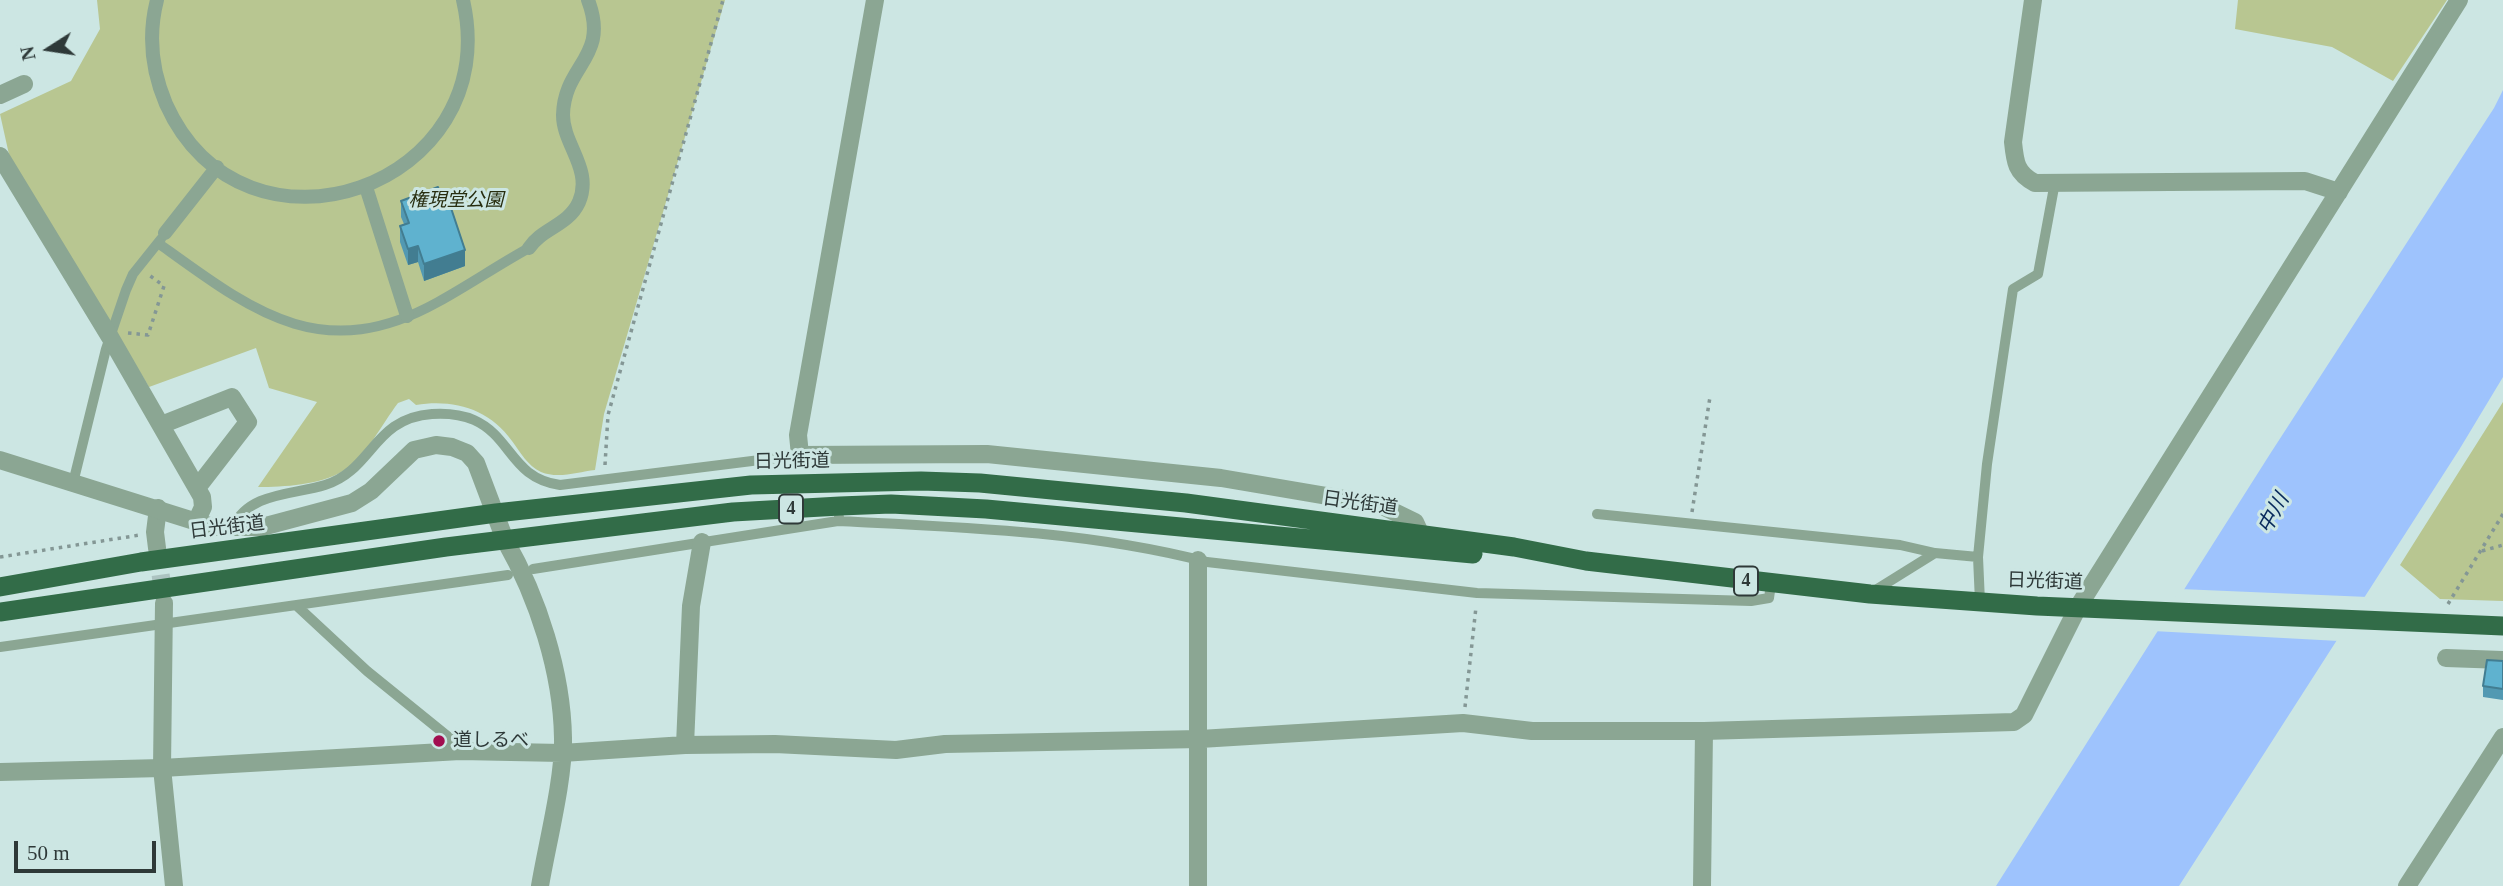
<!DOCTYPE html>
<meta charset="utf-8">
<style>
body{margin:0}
#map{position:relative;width:2503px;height:886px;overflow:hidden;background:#cce6e3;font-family:"Times New Roman",serif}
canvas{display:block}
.north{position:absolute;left:14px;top:14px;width:70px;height:70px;-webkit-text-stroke:5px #cce6e3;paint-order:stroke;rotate:258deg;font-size:19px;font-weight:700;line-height:28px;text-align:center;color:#2e3938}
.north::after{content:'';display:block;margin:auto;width:24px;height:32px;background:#2e3938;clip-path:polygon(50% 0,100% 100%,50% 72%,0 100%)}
.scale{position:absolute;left:14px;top:841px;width:142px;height:32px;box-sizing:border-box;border:4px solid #2e3938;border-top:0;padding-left:9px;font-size:21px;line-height:24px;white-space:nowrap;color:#2e3938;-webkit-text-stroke:5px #cce6e3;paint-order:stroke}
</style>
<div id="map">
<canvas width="2503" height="886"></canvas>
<div class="north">N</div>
<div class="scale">50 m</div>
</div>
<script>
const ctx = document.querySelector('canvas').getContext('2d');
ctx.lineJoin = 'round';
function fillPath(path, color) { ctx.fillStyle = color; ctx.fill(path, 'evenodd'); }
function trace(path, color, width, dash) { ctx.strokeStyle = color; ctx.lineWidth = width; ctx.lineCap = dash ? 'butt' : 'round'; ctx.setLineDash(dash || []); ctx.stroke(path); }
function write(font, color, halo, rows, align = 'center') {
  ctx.font = font + ' "Times New Roman","Noto Sans JP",serif'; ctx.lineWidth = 6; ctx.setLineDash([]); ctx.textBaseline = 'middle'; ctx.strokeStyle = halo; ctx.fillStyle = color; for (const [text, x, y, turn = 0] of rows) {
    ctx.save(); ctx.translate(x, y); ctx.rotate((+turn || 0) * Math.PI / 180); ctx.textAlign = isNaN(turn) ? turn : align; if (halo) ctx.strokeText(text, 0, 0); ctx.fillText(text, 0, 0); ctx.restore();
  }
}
const green = new Path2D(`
 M97,0H725L604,414L595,470C578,472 558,479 541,472C527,465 521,453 512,441C489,409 454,399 416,405L409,399L398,403C382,424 366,457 343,471C320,485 284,487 258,487L317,402L269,388L256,348L149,387L10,159L0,114L71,81L100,29Z
 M2238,0H2447L2393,81L2332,47L2235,29Z
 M2503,402V601L2440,599L2400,565Z`);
const water = new Path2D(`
 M2503,90V377L2459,450L2179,886H1996L2270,454L2494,108Z`);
const pier = new Path2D(`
 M2180,589L2368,597L2339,641L2153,631Z`);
const minorTunnel = new Path2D(`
 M157,548L164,600`);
const path = new Path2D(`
 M128,333L148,335L164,286L149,275
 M605,465L608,415L723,0
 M1692,512L1710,397
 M2482,551L2503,545
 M0,557L140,535
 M2448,604L2503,514
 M1465,707L1476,607`);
const service = new Path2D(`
 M158,243C251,310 321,367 438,302C469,285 498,265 529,248
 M73,483L106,349L126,290L133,274L161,239
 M1597,514L1900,545L1935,553
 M838,521C960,527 1089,531 1207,562L1477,593L1751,601L1769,598L1771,584
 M233,527C249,492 293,495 325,485C373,470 373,418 432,414C447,413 460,414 474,420C512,437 511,478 560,485L800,455
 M1978,557L1987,464L2013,289L2038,274L2055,182
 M533,569L838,521L839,517
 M1874,591L1935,553L1978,557L1980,602
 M297,606L367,671L451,739L460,751
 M0,647L508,575`);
const pedestrian = new Path2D(`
 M157,0C148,35 152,71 166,104C244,278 506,187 463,0
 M366,187L407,316
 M165,233L217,167
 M529,248C542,228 568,226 579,202C593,169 563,145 563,115C564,64 610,58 588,0`);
const minor = new Path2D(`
 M875,0L798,435L800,455L987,454L1221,478L1380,505L1415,522L1421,535L1420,545
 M2033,0L2013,142C2015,162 2016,173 2035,183L2305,181L2339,192
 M0,95L24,84
 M0,156L110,337L202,497L203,507L197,520
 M161,425L232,397L248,422L197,488
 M505,540C538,598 562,672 563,738C564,779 547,844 540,886
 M157,548L155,532L158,508
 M164,603L162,768L174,886
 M2446,658L2503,660
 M685,745L691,606L702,542
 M0,772L162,768L460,751L562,753L685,745L775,744L896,750L945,744L1200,739L1463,723L1532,731H1704L2014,722L2024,715L2078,607L2459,0
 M1198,886V560
 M1702,886L1704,731
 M2407,886L2503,737`);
const tertiary = new Path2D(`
 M0,460L213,527H262L352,503L371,491L414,450L436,445L452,447L467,453L476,463L505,540`);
const trunk = new Path2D(`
 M0,587L141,562L496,513L751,485L921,481L980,483L1186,503L1514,547L1586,561L1870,594L2037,606L2503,626
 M0,612L446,547L733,512L840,506L891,504L986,509L1473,554`);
const wall = new Path2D(`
 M401,201L465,266L424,281L418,262L408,265L400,242V226L404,224L401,217Z
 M2503,661V700L2483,697V686Z`);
const shadedWall = new Path2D(`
 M418,246V262L408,265V249Z
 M465,250V266L424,281V264Z`);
const building = new Path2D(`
 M438,187L445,207L450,205L465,250L424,264L418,246L408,249L400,226L409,223L401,201Z
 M2487,660L2503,661V689L2483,686Z`);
const markers = [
 [439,741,7,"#a20d4f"]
];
const shields = [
 [791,509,24],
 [1746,581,24]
];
const shieldNames = [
 ["4",791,509],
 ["4",1746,581]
];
const parkNames = [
 ["権現堂公園",456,201]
];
const streetNames = [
 ["日光街道",792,462,-1],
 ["日光街道",1360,504,8],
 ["日光街道",227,528,-7],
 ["日光街道",2045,582,2]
];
const poiNames = [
 ["道しるべ",453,741]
];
const waterNames = [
 ["中川",2274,514,-61]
];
fillPath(green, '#b8c691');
fillPath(water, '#9ec3fd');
fillPath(pier, '#cce6e3');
trace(minorTunnel, '#acc3c1', 18, [18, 9]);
trace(path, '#849795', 3.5, [3.5, 5]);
trace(service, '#8ba693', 10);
trace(pedestrian, '#8ba693', 14);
trace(minor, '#8ba693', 18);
trace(tertiary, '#8ba693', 18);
trace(trunk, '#326c48', 19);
fillPath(wall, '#5299b2');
fillPath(shadedWall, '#427d91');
fillPath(building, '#5fb2cf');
trace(building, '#427d91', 2);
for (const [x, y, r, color] of markers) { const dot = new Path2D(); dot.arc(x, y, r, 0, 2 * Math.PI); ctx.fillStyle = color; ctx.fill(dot); trace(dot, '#cce6e3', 2.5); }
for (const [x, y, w] of shields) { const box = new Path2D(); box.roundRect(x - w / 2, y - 14.5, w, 29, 5); ctx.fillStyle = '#cce6e3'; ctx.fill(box); trace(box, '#2e3938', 2); }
write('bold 18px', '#2e3938', null, shieldNames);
write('italic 19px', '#272d0f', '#cce6e3', parkNames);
write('19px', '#2e3938', '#cce6e3', streetNames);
write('19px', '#2e3938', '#cce6e3', poiNames, 'left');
write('italic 21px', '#082a5c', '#cce6e3', waterNames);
</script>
